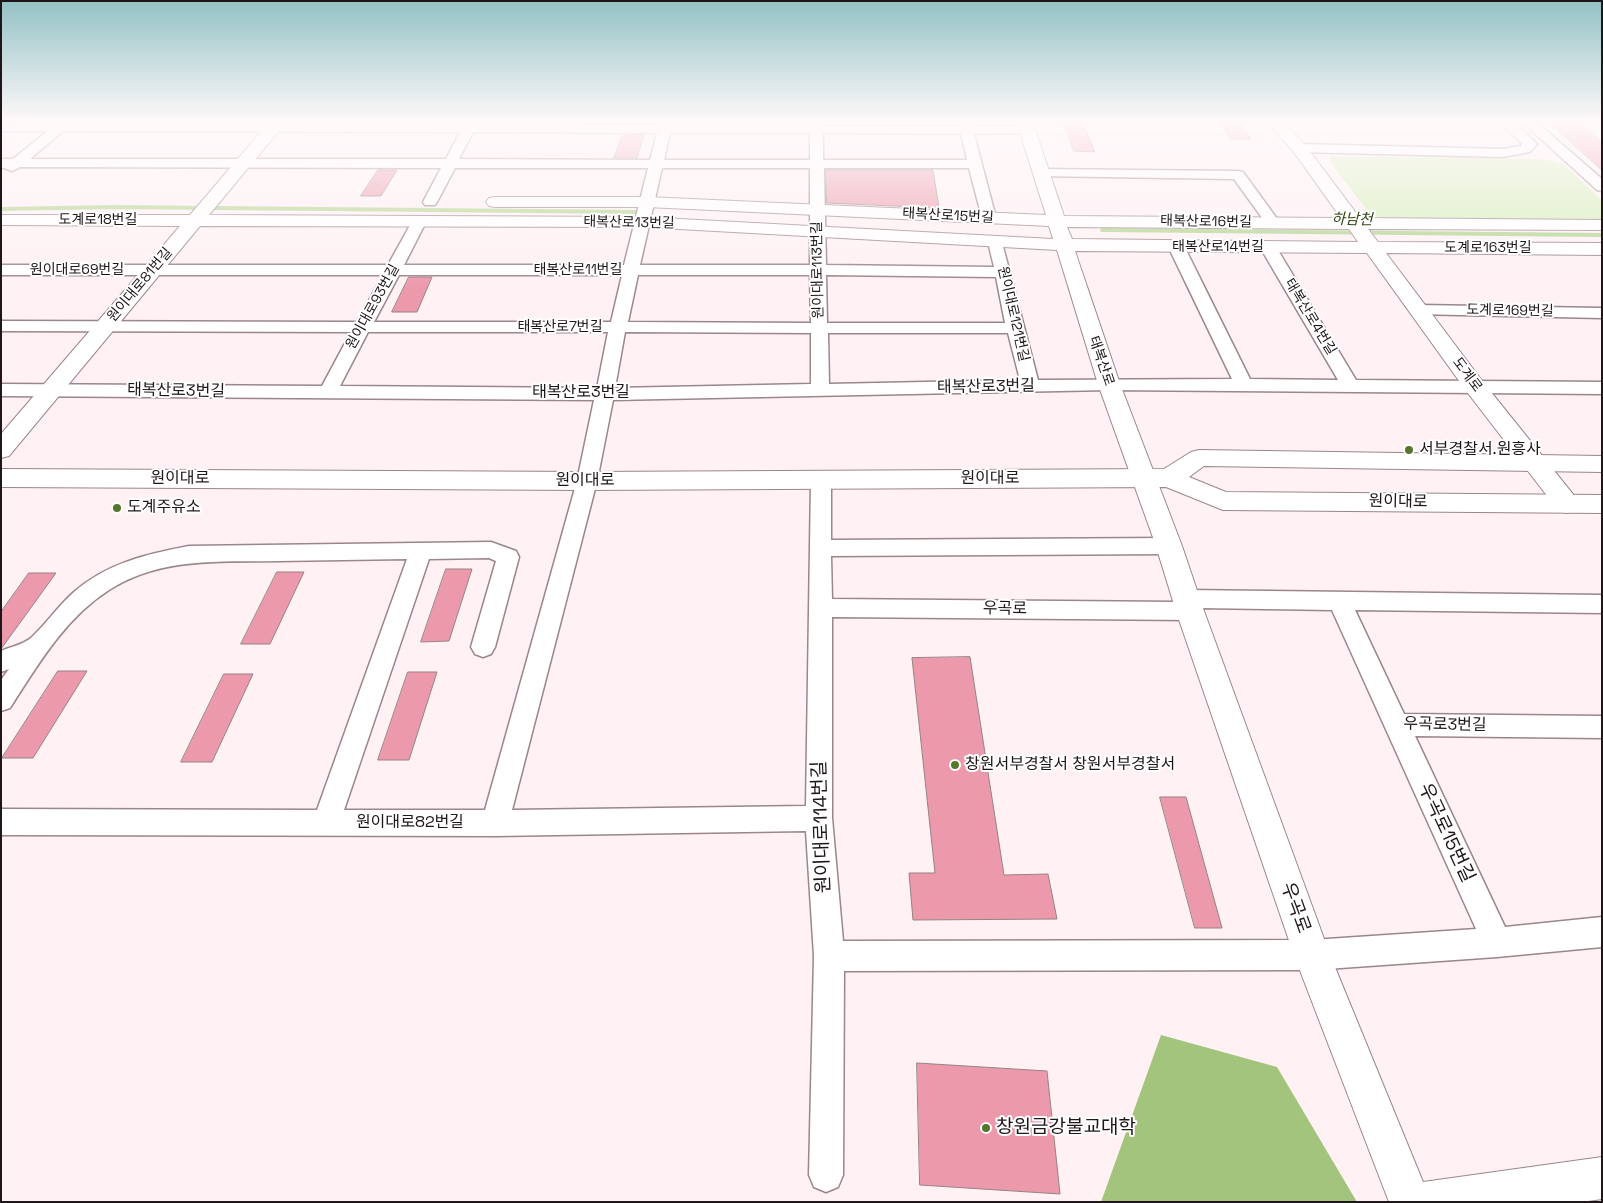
<!DOCTYPE html>
<meta charset="utf-8">
<style>
body{margin:0}
#map{position:relative;width:1603px;height:1203px;overflow:hidden;background:#fff1f4;font-family:"Space Grotesk",sans-serif}
canvas{display:block}
.frame{position:absolute;inset:0;border:2px solid #1e1618;pointer-events:none}
</style>
<div id="map">
<canvas width="1603" height="1203"></canvas>
<div class="frame"></div>
</div>
<script>
const ctx = document.querySelector('canvas').getContext('2d');
ctx.lineJoin = 'round';
function fillPath(path, color) { ctx.fillStyle = color; ctx.fill(path, 'evenodd'); }
function trace(path, color, width, dash) { ctx.strokeStyle = color; ctx.lineWidth = width; ctx.lineCap = dash ? 'butt' : 'round'; ctx.setLineDash(dash || []); ctx.stroke(path); }
function write(font, color, halo, rows, align = 'center') {
  ctx.font = font + ' "Space Grotesk","Noto Sans KR",sans-serif'; ctx.lineWidth = 4; ctx.setLineDash([]); ctx.textBaseline = 'middle'; ctx.strokeStyle = halo; ctx.fillStyle = color; for (const [text, x, y, turn = 0] of rows) {
    ctx.save(); ctx.translate(x, y); ctx.rotate((+turn || 0) * Math.PI / 180); ctx.textAlign = isNaN(turn) ? turn : align; if (halo) ctx.strokeText(text, 0, 0); ctx.fillText(text, 0, 0); ctx.restore();
  }
}
const green = new Path2D(`
 M586,120H658L656,126H584Z
 M1330,156L1543,159L1563,164L1602,200V220H1387L1370,214L1329,161Z`);
const forest = new Path2D(`
 M1161,1035L1277,1067L1357,1202H1101Z`);
const stream = new Path2D(`
 M1,209L114,207L639,212
 M1102,230L1602,235`);
const building = new Path2D(`
 M1063,120H1082L1095,152L1074,151Z
 M1219,120H1239L1251,139H1231Z
 M1547,120H1577L1602,142V170Z
 M623,135H644L637,158H614Z
 M378,170H397L381,196H361Z
 M826,170H933L939,208L827,203Z
 M409,277H432L417,312H392Z
 M446,569H472L449,641L421,642Z
 M277,572H304L270,644H241Z
 M29,573H56L1,649V612Z
 M970,657L1004,875L1048,874L1057,919L913,920L909,873H935L912,658Z
 M58,671H87L33,758H2Z
 M408,672H437L409,760H378Z
 M224,674H253L212,762H181Z
 M1160,797H1186L1222,928H1195Z
 M917,1063L1047,1071L1060,1194L920,1185Z`);
const street = new Path2D(`
 M65,120L70,123L464,124L466,120H479L477,125H658L660,120H672L671,125H810V120H822L823,126H959L958,120H970L972,126H1027L1032,127L1033,130L1032,133L974,134L996,218L994,221H984L982,218L969,168H824L826,265L994,267L988,242L991,239H1001L1038,380L1232,379L1168,246L1171,243H1181L1184,246L1250,379L1338,380L1260,247L1263,244H1273L1276,247L1356,380L1602,382V394L1109,390L613,400L597,481L512,810L806,806L811,480L814,475L821,473L828,475L831,480V540L1169,538L1177,540L1180,546L1177,552L1169,554L831,556L832,599L1176,602L1175,599L1178,593L1186,590L1602,595V613L1355,610L1404,714L1602,716V738L1415,736L1505,927L1602,917V947L1497,957L1312,970L844,971L843,1175L838,1187L826,1192L814,1187L809,1175L814,956L806,831L495,836L1,835V809L317,810L407,559C364,560 321,560 278,561C220,562 160,557 109,590C65,618 37,666 10,708L1,711V680L9,669L1,672V651C10,647 25,644 32,637C47,623 58,606 74,592C107,563 147,554 189,546L491,542L516,551L519,557L495,647L491,654L483,657L475,654L471,647L496,561L489,558L429,559L344,810H485L577,481L594,400L1,396V384L322,386L351,332L1,331V321L357,322L383,275H1V265H388L413,220L415,217H425L427,220L404,265H624L648,168H455L437,202L435,205H425L423,202L441,168L20,167L12,171L1,167V159H13L48,131H1V123H57ZM63,131L460,132L446,159H30ZM473,132L657,133L650,160L459,159ZM670,133H810V160H664ZM823,133L961,134L967,160H823ZM662,168H810V265H640ZM399,275H622L611,322H374ZM638,275H810L811,323L628,322ZM826,275L996,277L1005,323H827ZM368,332H608L597,388L340,386ZM625,332L811,333V384L615,388ZM828,333H1008L1020,380L829,384ZM1200,608L1332,610L1476,929L1312,940L843,941L832,818V617L1190,620L1198,617L1201,611Z
 M1498,120H1512L1537,144L1530,152L1503,157L1299,152L1292,148L1299,144L1503,149L1521,146L1522,144Z
 M1520,120H1534L1602,179V191L1597,190Z
 M1042,169L1238,171L1243,172L1280,223L1278,226H1268L1234,179L1037,176L1035,173Z
 M1419,305L1602,308V318L1413,314L1411,310L1413,306Z`);
const secondary = new Path2D(`
 M271,120H288L209,215L643,217L1053,239L1049,226L647,207H495L489,206L486,202L489,198L495,197H647L1046,215L1016,120H1032L1064,216L1341,218L1293,151L1265,120H1282L1305,145L1360,218L1602,220V230L1368,229L1378,242L1602,243V255L1386,253L1483,382L1576,498L1580,504L1576,510L1567,513L1558,510L1467,392L1367,253L1075,251L1120,384L1182,546L1204,611L1330,955L1423,1182L1602,1157V1199L1581,1202H1389L1294,955L1176,611L1156,546L1098,384L1057,250L643,227L200,226L9,456L1,458V434L180,226L1,225V215H190ZM1067,227L1349,229L1358,242L1072,239Z`);
const primary = new Path2D(`
 M1199,450L1602,456V472L1204,466L1189,477L1226,492L1602,495V513L1223,510L1166,487L587,490L1,487V469L587,472L1164,469L1191,452Z`);
const markers = [
 [1409,450,5,"#56762c"],
 [117,508,5,"#56762c"],
 [955,765,5,"#56762c"],
 [986,1128,5,"#56762c"]
];
const farStreetnames = [
 ["태복산로15번길",948,216,3],
 ["도계로18번길",98,220],
 ["태복산로16번길",1206,222,1],
 ["태복산로13번길",629,223,1],
 ["태복산로14번길",1218,247],
 ["도계로163번길",1488,248],
 ["원이대로69번길",77,270],
 ["태복산로11번길",578,270],
 ["원이대로113번길",818,270,-91],
 ["원이대로81번길",140,285,-50],
 ["원이대로93번길",373,307,-61],
 ["도계로169번길",1510,311,1],
 ["원이대로121번길",1013,314,77],
 ["태복산로4번길",1310,317,59],
 ["태복산로7번길",560,327],
 ["태복산로",1101,361,71],
 ["도계로",1467,375,53]
];
const farWaternames = [
 ["하남천",1352,220,1]
];
const streetNames = [
 ["태복산로3번길",986,387,-1],
 ["태복산로3번길",176,391,1],
 ["태복산로3번길",581,393],
 ["원이대로",180,479],
 ["원이대로",990,479],
 ["원이대로",585,481],
 ["원이대로",1398,502,1],
 ["우곡로",1005,609,1],
 ["우곡로3번길",1445,725,1],
 ["원이대로82번길",410,823]
];
const poiNames = [
 ["서부경찰서.원흥사",1419,450],
 ["도계주유소",127,508],
 ["창원서부경찰서 창원서부경찰서",965,765]
];
const nearStreetnames = [
 ["원이대로114번길",822,827,-92],
 ["우곡로15번길",1446,833,65],
 ["우곡로",1295,908,70]
];
const nearPoinames = [
 ["창원금강불교대학",996,1128]
];
fillPath(green, '#d4efb9');
fillPath(forest, '#a3c47d');
trace(stream, '#b2d48d', 4);
fillPath(building, '#ec99ab');
trace(building, '#968285', 1);
trace(street, '#9b868a', 3);
trace(secondary, '#9b868a', 2);
trace(primary, '#9b868a', 2);
fillPath(street, '#fff');
fillPath(secondary, '#fff');
fillPath(primary, '#fff');
const sky = ctx.createLinearGradient(0, 0, 0, 289);
sky.addColorStop(0, '#92c1c4');
sky.addColorStop(0.42, '#fff9fa');
sky.addColorStop(1, '#fff9fa00');
ctx.fillStyle = sky;
ctx.fillRect(0, 0, 1603, 289);
for (const [x, y, r, color] of markers) { const dot = new Path2D(); dot.arc(x, y, r, 0, 2 * Math.PI); ctx.fillStyle = color; ctx.fill(dot); trace(dot, '#fff', 2); }
write('14px', '#1e1618', '#fff', farStreetnames);
write('italic 15px', '#304613', '#fff', farWaternames);
write('16px', '#1e1618', '#fff', streetNames);
write('16px', '#1e1618', '#fff', poiNames, 'left');
write('19px', '#1e1618', '#fff', nearStreetnames);
write('19px', '#1e1618', '#fff', nearPoinames, 'left');
</script>
